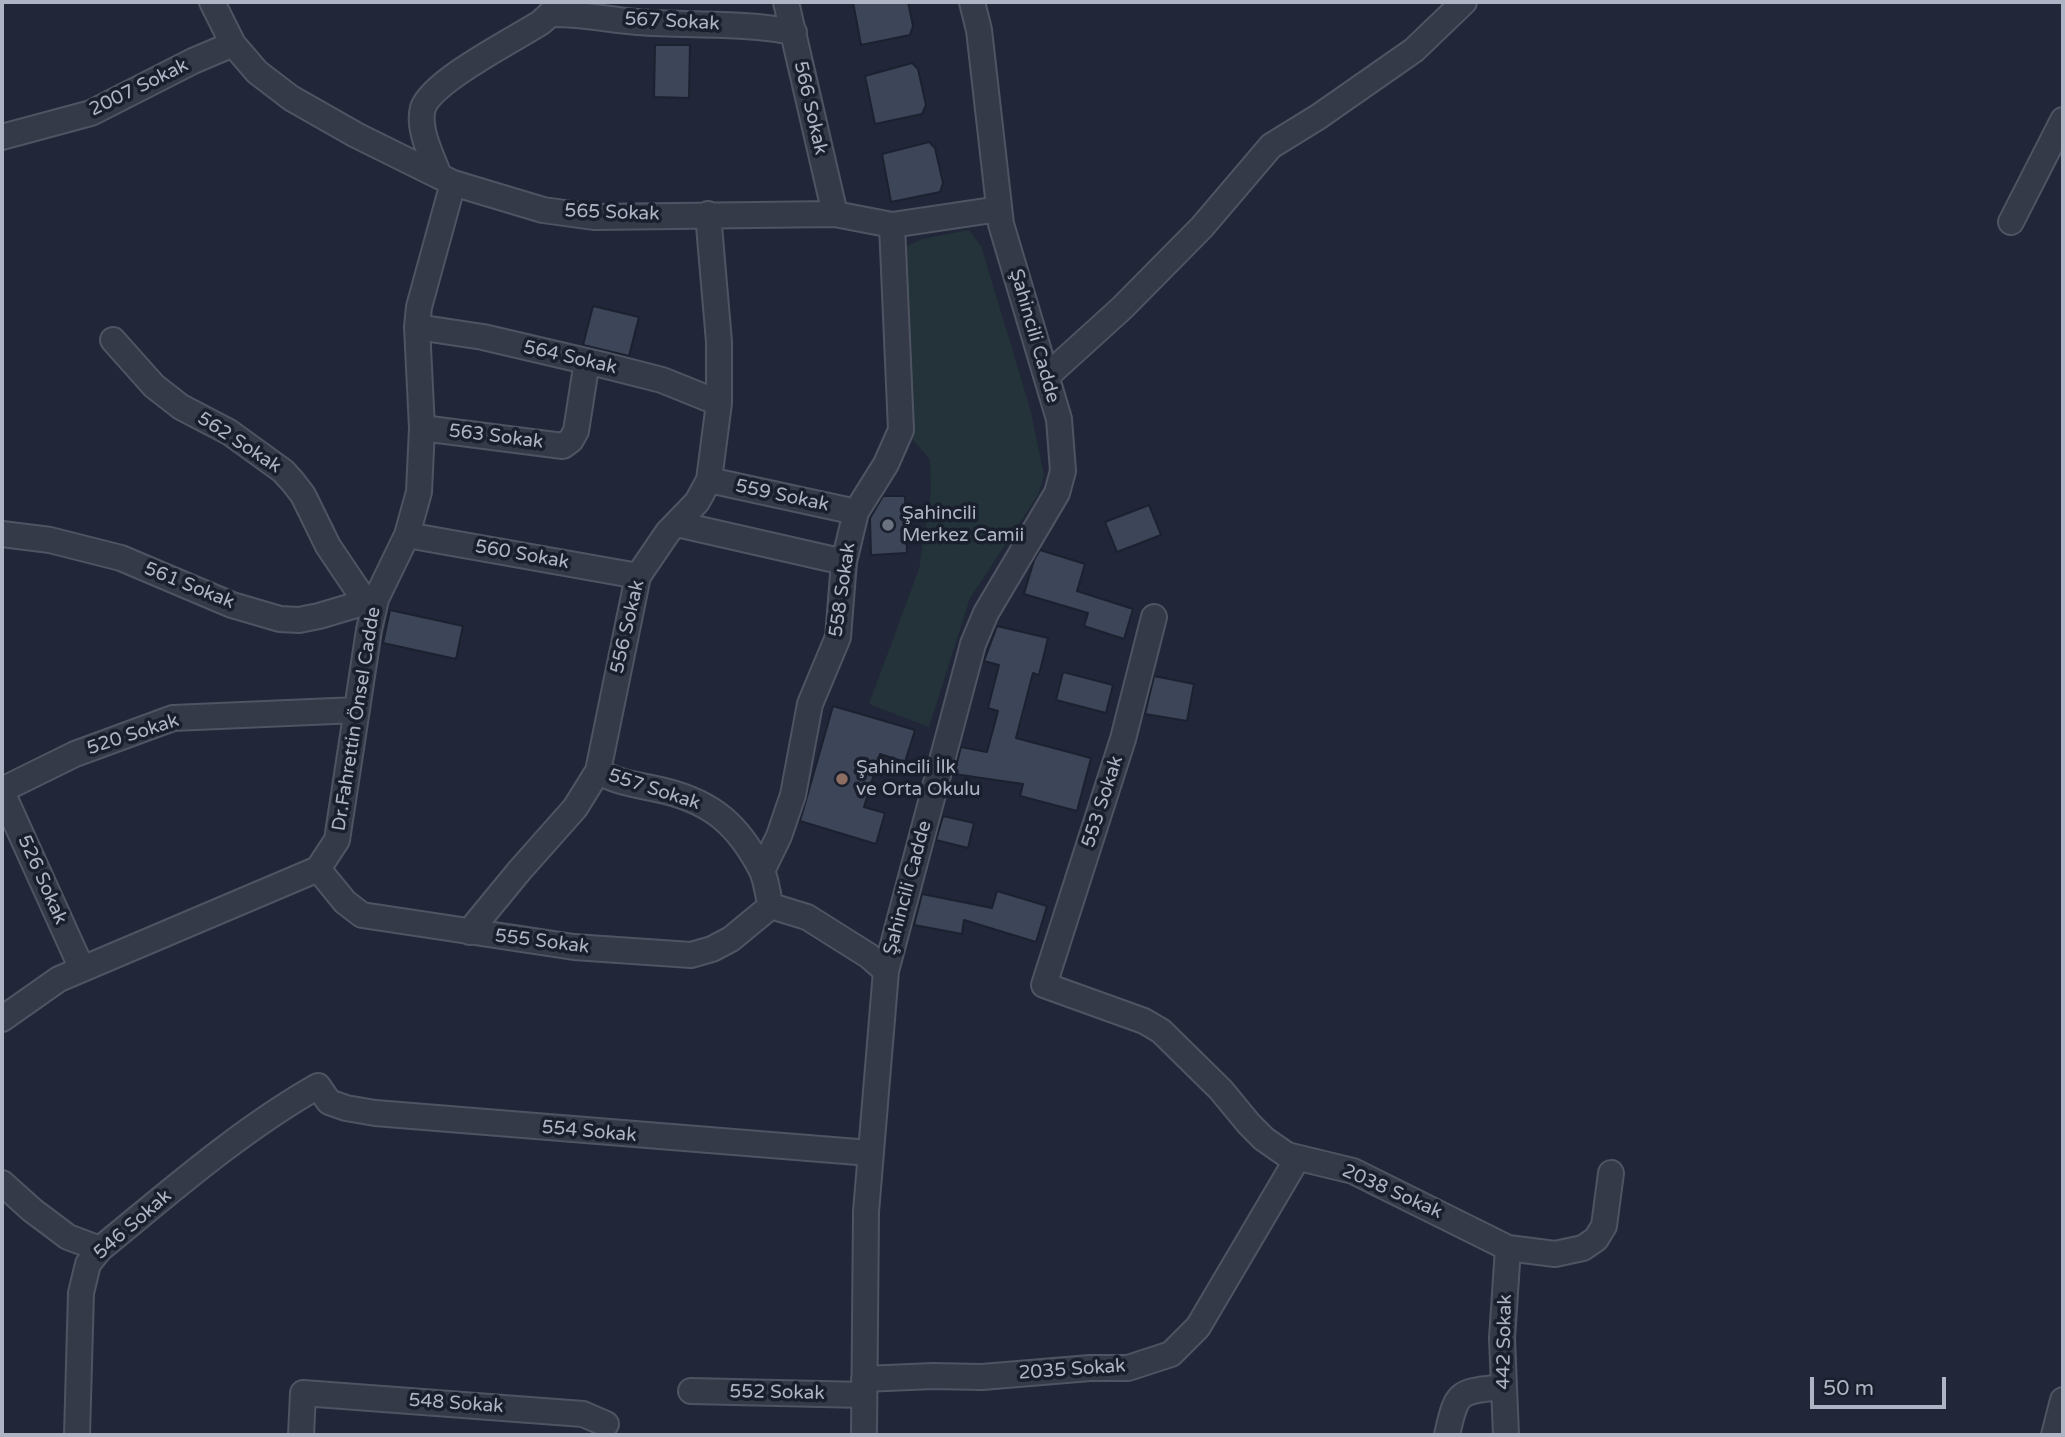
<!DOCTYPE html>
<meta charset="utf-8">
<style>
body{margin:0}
#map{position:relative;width:2065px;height:1437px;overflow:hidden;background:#212738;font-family:"Varela Round",sans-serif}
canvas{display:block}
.frame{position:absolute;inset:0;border:4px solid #afb4c5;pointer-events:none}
.scale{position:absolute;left:1810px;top:1377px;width:136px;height:32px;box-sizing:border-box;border:4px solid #afb4c5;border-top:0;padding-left:9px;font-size:21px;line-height:24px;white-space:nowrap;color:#afb4c5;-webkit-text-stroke:5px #1a1f2d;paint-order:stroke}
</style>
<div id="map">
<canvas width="2065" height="1437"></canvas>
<div class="frame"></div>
<div class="scale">50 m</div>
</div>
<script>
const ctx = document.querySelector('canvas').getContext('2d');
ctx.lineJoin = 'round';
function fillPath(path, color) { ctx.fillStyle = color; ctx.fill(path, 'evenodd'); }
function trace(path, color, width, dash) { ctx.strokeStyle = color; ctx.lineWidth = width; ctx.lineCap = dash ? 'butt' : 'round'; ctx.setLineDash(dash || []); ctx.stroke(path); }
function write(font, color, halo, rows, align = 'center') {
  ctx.font = font + ' "Varela Round",sans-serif'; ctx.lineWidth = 7; ctx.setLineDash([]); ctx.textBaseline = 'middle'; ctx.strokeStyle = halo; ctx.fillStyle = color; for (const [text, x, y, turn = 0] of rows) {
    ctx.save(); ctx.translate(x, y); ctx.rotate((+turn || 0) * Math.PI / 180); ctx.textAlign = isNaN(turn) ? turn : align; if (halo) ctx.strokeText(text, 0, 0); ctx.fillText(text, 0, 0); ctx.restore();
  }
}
const green = new Path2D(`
 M969,230L981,246L1030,408L1044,475L1038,495L970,598L929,727L869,704L919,569L931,492L930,460L911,437L901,249L922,239Z`);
const building = new Path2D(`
 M853,2H908L913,26L910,35L861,45Z
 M655,45H690L689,98L654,97Z
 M912,63L918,69L926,105L922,114L875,124L865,76Z
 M929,142L935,148L943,183L940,192L891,202L882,154Z
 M593,306L639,317L629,356L583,345Z
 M883,496H905L907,553L871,555L870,518Z
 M1149,505L1161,535L1117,552L1105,522Z
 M1040,550L1085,564L1077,591L1133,609L1124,639L1084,626L1088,613L1024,594L1034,560Z
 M390,610L463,626L456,659L383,643Z
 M997,626L1048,638L1039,675L1033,673L1016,738L1091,758L1077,811L1020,796L1023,784L954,774L961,747L987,752L998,711L988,708L999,665L984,661Z
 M1063,672L1113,685L1106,713L1056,700Z
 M1154,676L1194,684L1187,721L1145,714Z
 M833,706L915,730L905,762L880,754L864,807L885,813L876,844L800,821Z
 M943,816L974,823L968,848L936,840Z
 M997,891L1047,906L1036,942L964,920L962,934L914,925L922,894L992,908Z`);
const minor = new Path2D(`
 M212,2L233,44L257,72L291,98L356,135L453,183L543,210L594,217L835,214L892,225L999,209
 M786,2L835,214
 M551,14C580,13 608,20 637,22C689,26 742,22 794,32
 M2,137L91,113L193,61L233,44
 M439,176C432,156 417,129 423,108C432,81 515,39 540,23C549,16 555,8 564,2
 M2011,222L2063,120
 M417,327L483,337L603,365L662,380L719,403
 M113,340L154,386L181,407L229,432L283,471L293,482L303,495L328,546L365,601
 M1047,376L1122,308L1202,227L1271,146L1318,117L1414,50L1464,2
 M422,428L563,446L571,440L576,431L587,361
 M709,480L856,512
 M677,524L844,562
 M2,534L50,540L121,558L232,605L280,619L299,620L319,616L376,599
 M407,535L638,576
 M1154,617L1123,739L1044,985L1144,1021L1161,1031L1221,1090L1249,1124L1264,1139L1287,1155L1353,1171L1508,1248L1555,1254L1583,1248L1596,1239L1604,1226L1611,1173
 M598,771C619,784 642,785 665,791C713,803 738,825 761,869C767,880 767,894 771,906L807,917L869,956L886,971
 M2,790L75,754L173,718L357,710
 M2,792L82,969
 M318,869L345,902L362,915L574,947L691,955L712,949L731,939L771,906
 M762,871L779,836L793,795L810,704L838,637L844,562L856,512L886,464L901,430L892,225
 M469,932L520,870L575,808L598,771L638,576L668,532L697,502L709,480L719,403V342L708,214
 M2,1019L59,979L318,869L337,840L369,630L376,599L407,535L419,492L422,428L417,327L419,307L453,183
 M2,1183L32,1210L68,1237L100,1249
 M864,1379L933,1376L982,1377L1090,1368H1128L1171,1354L1198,1327L1297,1159
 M691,1391L864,1395
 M77,1435L81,1293L88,1264L100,1249C170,1192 239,1131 318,1086L329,1102L346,1108L375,1113L870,1153
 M301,1435L303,1393L583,1414L606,1424
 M864,1435L866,1212L886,971L973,644L986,613L1057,493L1063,471L1059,419L1001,224L979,30L972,2
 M1447,1435C1457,1390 1458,1392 1503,1387
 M1506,1435L1502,1338L1508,1248
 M2054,1435L2063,1400`);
const markers = [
 [888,525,7,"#6b7280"],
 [842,779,7,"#8d6e63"]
];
const streetNames = [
 ["567 Sokak",672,22,3],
 ["2007 Sokak",139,88,-26],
 ["566 Sokak",810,108,77],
 ["565 Sokak",612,213,2],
 ["Şahincili Cadde",1034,336,74],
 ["564 Sokak",570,358,13],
 ["563 Sokak",496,437,7],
 ["562 Sokak",239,443,33],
 ["559 Sokak",782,496,12],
 ["560 Sokak",522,555,10],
 ["561 Sokak",189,586,22],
 ["558 Sokak",843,590,-82],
 ["556 Sokak",628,627,-77],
 ["Dr.Fahrettin Önsel Cadde",357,719,-81],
 ["520 Sokak",133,735,-18],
 ["557 Sokak",654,790,18],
 ["553 Sokak",1103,802,-72],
 ["526 Sokak",42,880,66],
 ["Şahincili Cadde",908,888,-75],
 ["555 Sokak",542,942,7],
 ["554 Sokak",589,1132,5],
 ["2038 Sokak",1392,1192,24],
 ["546 Sokak",133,1225,-41],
 ["442 Sokak",1505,1342,-89],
 ["2035 Sokak",1072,1370,-4],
 ["552 Sokak",777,1393,1],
 ["548 Sokak",456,1404,4]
];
const poiNames = [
 ["Şahincili",902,514],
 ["Merkez Camii",902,536],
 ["Şahincili İlk",856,768],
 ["ve Orta Okulu",856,790]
];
fillPath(green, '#233339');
fillPath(building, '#3d4558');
trace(building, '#1c212f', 2);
trace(minor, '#4f5463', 28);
trace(minor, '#353a48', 24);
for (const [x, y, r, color] of markers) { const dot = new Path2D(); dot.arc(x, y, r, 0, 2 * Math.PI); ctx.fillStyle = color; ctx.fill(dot); trace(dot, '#1a1f2d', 2.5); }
write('19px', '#afb4c5', '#1a1f2d', streetNames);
write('19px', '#afb4c5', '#1a1f2d', poiNames, 'left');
</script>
